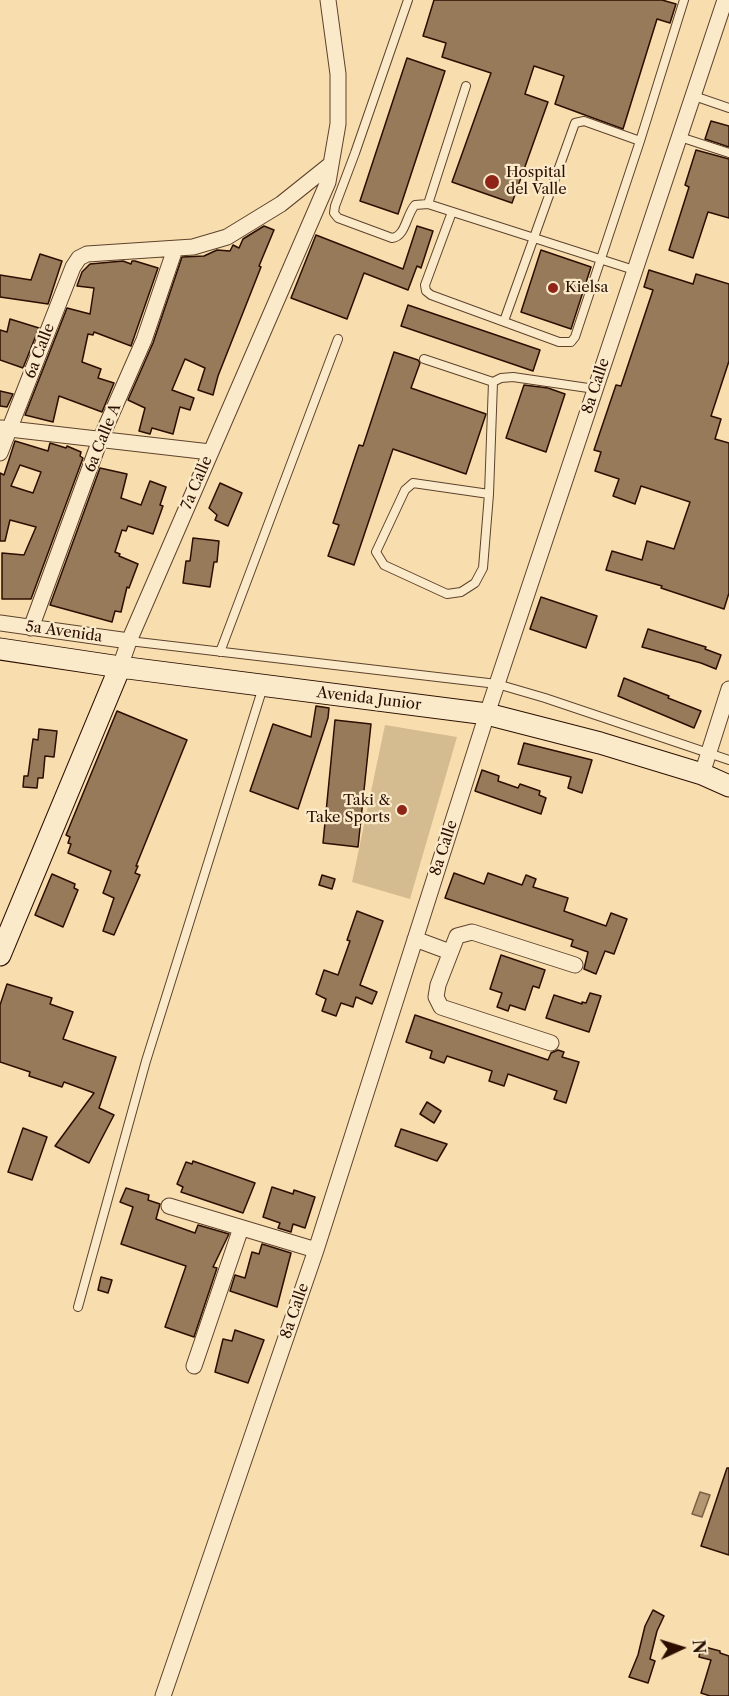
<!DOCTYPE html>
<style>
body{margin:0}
#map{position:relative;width:729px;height:1696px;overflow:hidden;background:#f8deae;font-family:"Libre Caslon Text",serif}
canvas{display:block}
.north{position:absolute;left:651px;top:1618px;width:60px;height:60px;-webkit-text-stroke:4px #faeaca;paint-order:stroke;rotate:86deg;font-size:16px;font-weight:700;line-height:24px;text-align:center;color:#2b0e00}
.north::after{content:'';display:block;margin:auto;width:21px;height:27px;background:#2b0e00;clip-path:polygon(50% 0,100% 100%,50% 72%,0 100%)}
</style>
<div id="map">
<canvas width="729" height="1696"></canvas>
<div class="north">N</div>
</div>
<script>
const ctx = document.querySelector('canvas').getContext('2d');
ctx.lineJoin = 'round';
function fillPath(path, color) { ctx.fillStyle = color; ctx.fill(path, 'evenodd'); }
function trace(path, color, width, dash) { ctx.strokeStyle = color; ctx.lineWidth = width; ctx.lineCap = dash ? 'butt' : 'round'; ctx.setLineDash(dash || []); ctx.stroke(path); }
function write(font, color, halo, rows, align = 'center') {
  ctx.font = font + ' "Libre Caslon Text",serif'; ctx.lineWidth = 4.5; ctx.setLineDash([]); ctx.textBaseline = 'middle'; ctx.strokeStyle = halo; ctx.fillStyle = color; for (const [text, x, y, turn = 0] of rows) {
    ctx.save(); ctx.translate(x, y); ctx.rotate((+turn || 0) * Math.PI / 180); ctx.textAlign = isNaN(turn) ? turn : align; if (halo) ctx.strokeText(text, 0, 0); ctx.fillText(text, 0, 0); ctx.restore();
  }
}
const green = new Path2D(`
 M385,725L457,737L410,899L352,882Z`);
const water = new Path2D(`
 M700,1492L710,1495L702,1517L692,1514Z`);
const building = new Path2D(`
 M434,0H662L676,4L670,23L657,19L623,129L555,104L564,76L534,66L525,94L548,102L512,203L452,182L491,73L442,57L446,43L423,36Z
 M407,58L445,71L398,214L360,201Z
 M711,121L729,126V147L705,139Z
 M696,150L729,159V218L708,212L693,258L669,250L689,187L685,185Z
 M264,226L274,230L259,266L261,267L218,376L213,395L198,390L205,368L185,359L172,390L194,398L190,410L180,407L173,434L152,428L150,434L139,431L145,408L128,400L153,343L182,257L204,256L217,250L230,251L233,245L239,248L243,239Z
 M417,226L433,231L421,268L417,266L408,290L364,273L347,319L291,298L316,235L403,269Z
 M541,250L591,267L571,329L521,312Z
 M40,254L62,261L48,304L0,297V275L31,280Z
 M123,261L131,264L132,261H135L158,268L131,346L94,332L93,335L88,334L82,362L101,369L98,378L114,383L102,412L59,396L53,422L25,415L67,308L90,314L94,288L77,286L82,272L90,264Z
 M649,270L693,284L696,274L729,284V361L711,416L721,419L715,439L729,443V593L724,609L661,588L662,586L606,570L612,551L642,560L647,541L674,549L690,502L641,486L635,504L613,496L619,479L595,471L601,452L594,450L616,385L621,386L653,290L644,287Z
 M408,305L540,350L533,371L401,326Z
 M10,319L39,328L23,368L0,360V330L7,332Z
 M394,352L418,360L420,363L411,388L486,414L466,474L393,449L354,565L328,556L339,525L333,523L359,445L363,446Z
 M524,385L548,388L565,394L546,452L506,438Z
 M0,391L13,394L7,407L0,406Z
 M15,441L48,451L50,443L66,448L67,446L81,452L80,456L83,458L31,599H2V553L24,555L36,527L10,520L5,541H0V473L4,475ZM20,465L41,472L33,493L11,486Z
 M100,468L127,474L121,498L141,505L150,481L166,487L160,505L163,506L153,534L128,526L126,531L122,530L115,552L120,554L119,556L138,564L129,588L127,587L121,612L115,611L112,622L50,605Z
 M220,483L242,493L228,526L215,520L217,515L209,508Z
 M193,538L219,541L217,562H214L210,587L183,583L186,561H190Z
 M541,597L597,616L586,648L530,629Z
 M648,629L706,647L705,649L721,655L716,669L701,663L642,647Z
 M624,678L669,696L668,698L701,711L694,728L618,696Z
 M316,706L329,708L328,718L298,809L250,791L273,724L311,737Z
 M117,711L187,740L136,866H138L135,873L140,875L114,935L103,931L114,898L103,893L111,871L68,853L71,844L68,843L70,837L66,835Z
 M335,720L371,724L358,847L323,843Z
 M39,729L57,731L54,757L45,756L43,778H38L37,788L23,787L24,776H28L33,739L38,740Z
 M524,743L592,760L582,793L568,788L571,777L518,764Z
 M482,770L499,776L498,781L518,788L520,784L540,791L539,795L546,798L541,814L475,791Z
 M454,873L484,884L488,873L522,885L526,875L536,879L533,887L568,898L564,911L606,926L611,913L627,919L614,954L605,951L596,974L584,969L588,952L571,946L573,940L445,898Z
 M52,874L75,884L74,888L78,890L63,927L35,915Z
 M322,875L335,879L332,889L319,885Z
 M357,911L383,921L360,985L377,992L372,1004L356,997L353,1007L341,1003L336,1016L322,1011L326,999L316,994L324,970L338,975L350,941L347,940Z
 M501,955L545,970L539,988L533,986L525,1010L510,1005L508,1011L497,1007L502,993L490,989Z
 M7,984L52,998L50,1004L73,1012L63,1039L116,1057L99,1108L114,1115L89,1163L55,1146L94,1093L64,1082L62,1087L29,1076L30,1072L0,1062V1005Z
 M590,993L601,996L589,1032L546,1018L554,995L582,1004V1002L586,1003Z
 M415,1015L548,1060L551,1053L558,1050L564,1052L562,1057L579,1062L566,1103L554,1099L557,1091L508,1074L504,1086L489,1081L492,1071L447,1056L444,1063L430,1058L432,1051L406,1042Z
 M427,1102L441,1111L434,1123L420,1114Z
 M23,1128L47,1137L32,1180L8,1172Z
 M401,1129L447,1144L437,1161L395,1146Z
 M193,1161L255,1183L243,1213L181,1192L183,1187L177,1184L186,1162L192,1164Z
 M272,1187L293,1194L294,1190L315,1197L305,1228L293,1224L291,1232L278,1228L280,1223L263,1217Z
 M126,1188L149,1195L148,1200L160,1204L156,1219L195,1233L198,1225L229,1234L213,1267L217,1268L194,1337L165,1327L186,1266L121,1244L133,1207L120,1202Z
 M262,1244L291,1253L277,1307L230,1291L235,1275L245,1278L252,1252L259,1254Z
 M101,1277L112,1280L108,1293L98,1290Z
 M235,1330L264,1340L248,1383L215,1372L223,1339L232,1341Z
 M727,1468H729V1555L701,1546Z
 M653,1610L664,1616L657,1631L650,1659L655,1661L648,1683L629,1677L638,1655L645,1626Z
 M701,1646L720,1651V1653L729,1656V1696H710L701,1693L711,1660L699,1657Z`);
const lane = new Path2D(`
 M408,0L355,153L335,206L334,213L338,218L392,238C406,236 406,215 415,205L428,204L634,270
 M694,96L729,108
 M680,137L729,153
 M428,204L466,86
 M452,212L425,285L426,291L431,295L559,342H571L575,337L640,141L684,0
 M504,321L575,123L584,121L640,141
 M424,359L493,382
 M489,494L483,568L475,583L461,592L447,594L384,565L376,552L405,490L413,483L489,494L493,382L501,378L513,377L595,389
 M129,641L497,684L545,698L729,760
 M220,652L338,339
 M78,1307L146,1061L263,687`);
const street = new Path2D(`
 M1,428L210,452
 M0,453L73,267L79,258L87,254L193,247L227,237L281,204L331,164
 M0,623L129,641
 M31,628L100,440L144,340L175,249
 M120,667L129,641L328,182L338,124V74L328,0
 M702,774L729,689
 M415,939L450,952
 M551,1043L441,1007L436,997L438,985L457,936L472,932L575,965
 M169,1206L316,1250
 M194,1366L241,1228
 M163,1696L316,1250L487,714L725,0`);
const secondary = new Path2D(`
 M0,649L120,667L487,714L600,743L702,774L729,786
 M0,955L120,667`);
const markers = [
 [492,182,8,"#8f2418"],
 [553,288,6,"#8f2418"],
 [402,810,6,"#8f2418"]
];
const poiNames = [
 ["Hospital",506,173],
 ["del Valle",506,190],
 ["Kielsa",565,288],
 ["Taki &",390,801,"right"],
 ["Take Sports",390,818,"right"]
];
const streetNames = [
 ["6a Calle",40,351,-69],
 ["8a Calle",596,386,-72],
 ["6a Calle A",103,438,-68],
 ["7a Calle",197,483,-67],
 ["5a Avenida",64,632,8],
 ["Avenida Junior",369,699,7],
 ["8a Calle",444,848,-72],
 ["8a Calle",295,1311,-71]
];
fillPath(green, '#d5bb90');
fillPath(water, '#b29773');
trace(water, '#7c6045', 1.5);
fillPath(building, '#967a5a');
trace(building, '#2b0e00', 1.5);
trace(lane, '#5e422c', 10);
trace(street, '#5e422c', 17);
trace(secondary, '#2b0e00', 23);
trace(lane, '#faeaca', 8);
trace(street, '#faeaca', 15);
trace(secondary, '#faeaca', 21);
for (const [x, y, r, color] of markers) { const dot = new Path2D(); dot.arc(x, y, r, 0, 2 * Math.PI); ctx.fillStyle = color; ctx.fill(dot); trace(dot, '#faeaca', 2); }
write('15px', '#2b0e00', '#faeaca', poiNames, 'left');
write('15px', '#2b0e00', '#faeaca', streetNames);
</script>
